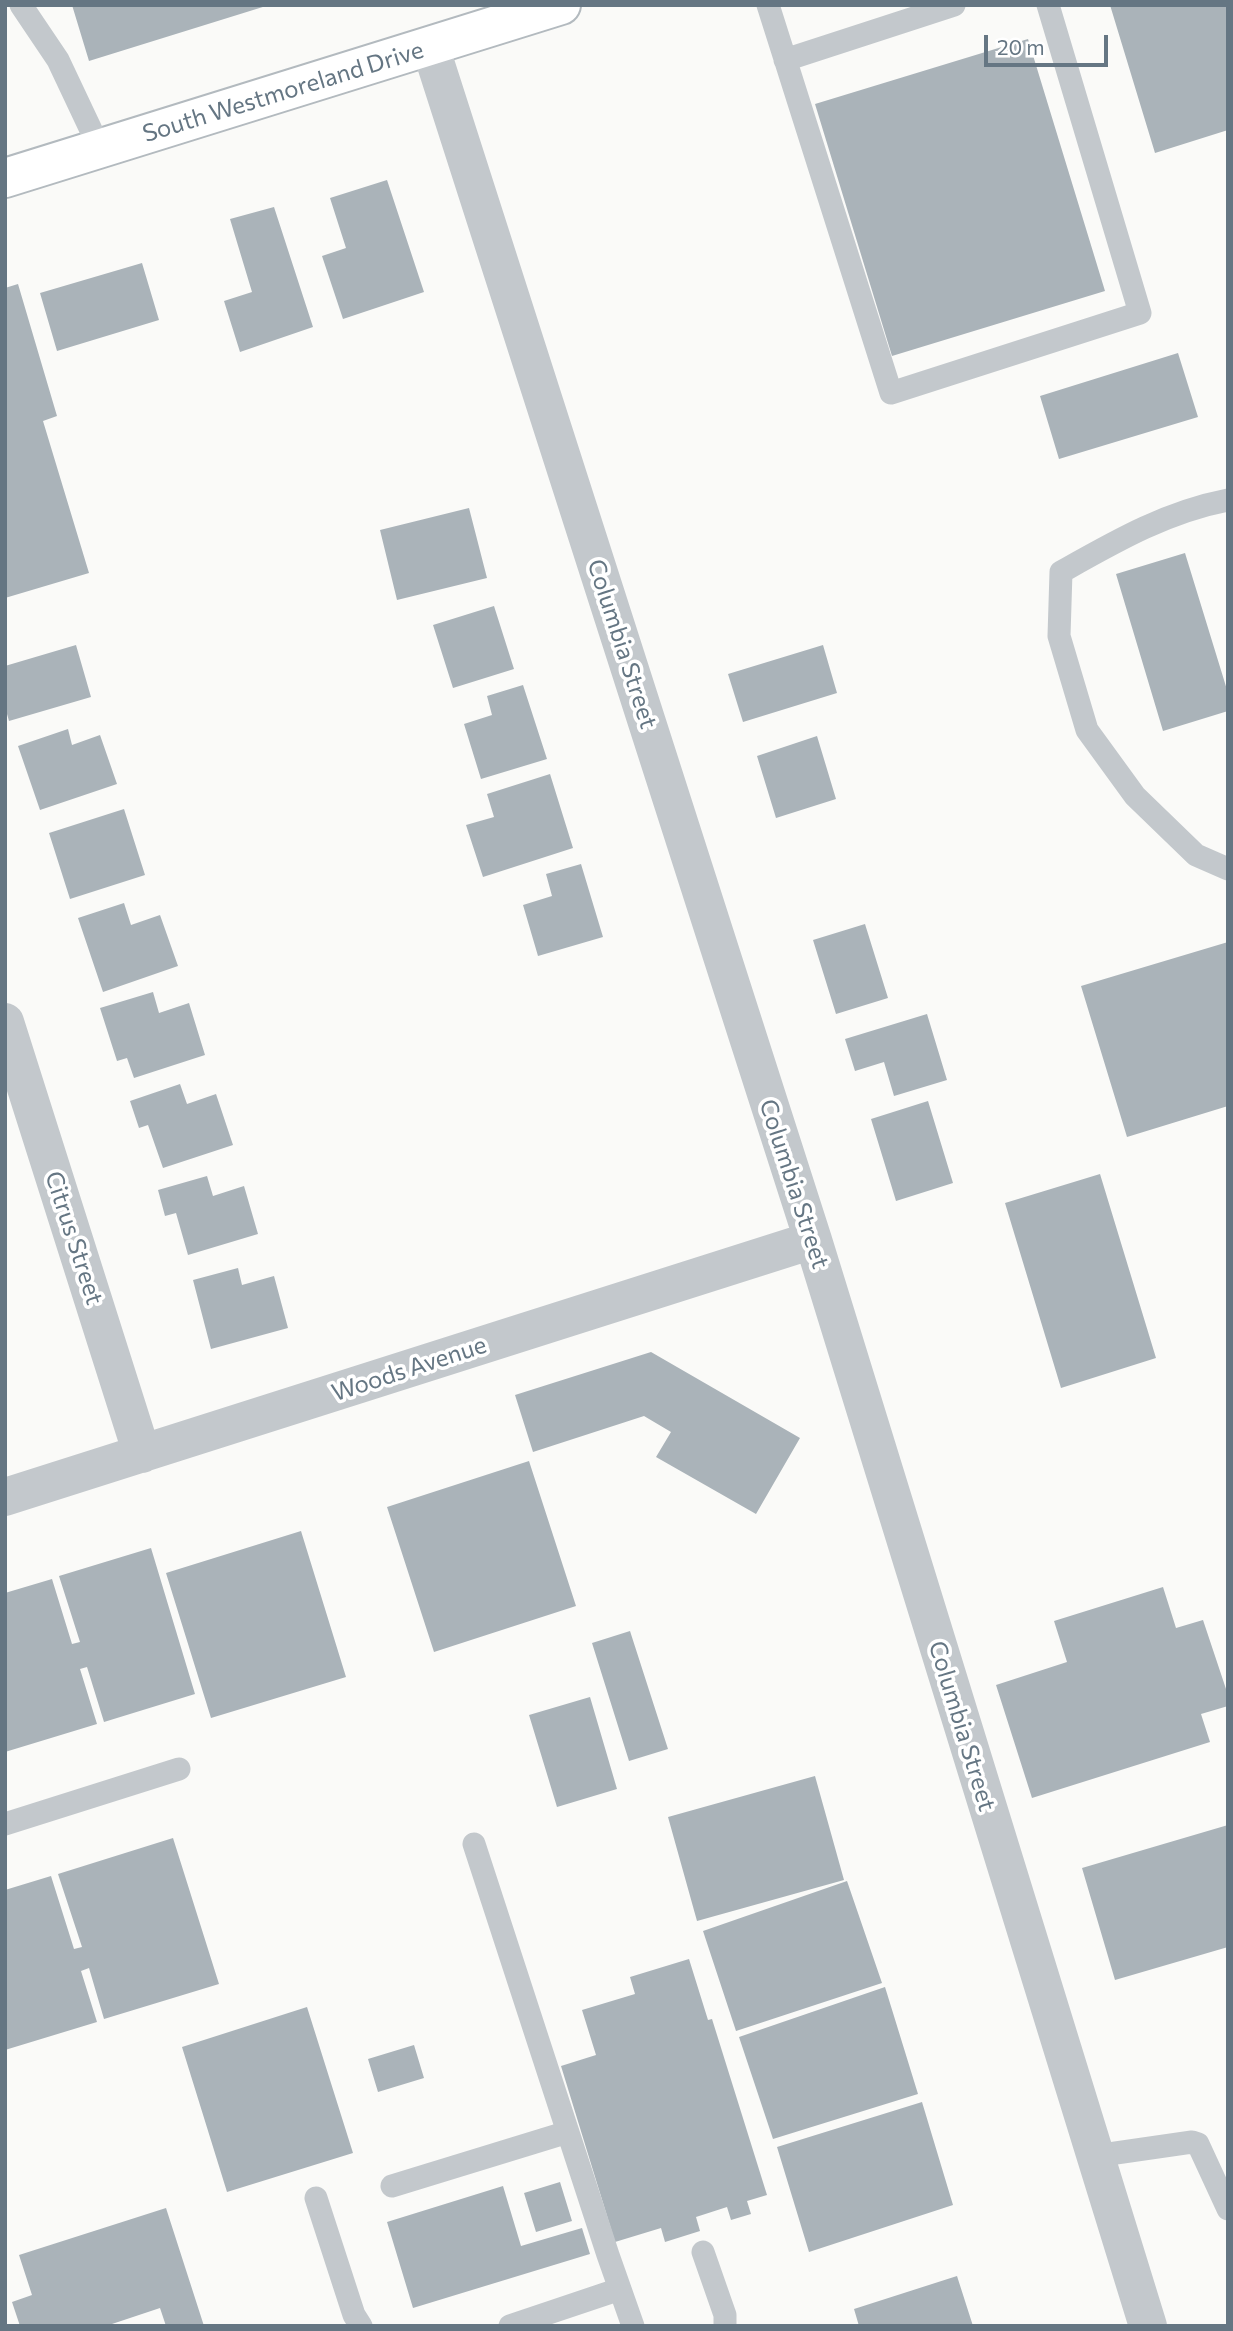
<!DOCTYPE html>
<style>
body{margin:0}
#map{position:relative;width:1233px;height:2331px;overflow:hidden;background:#fafaf8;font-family:Commissioner,sans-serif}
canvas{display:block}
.frame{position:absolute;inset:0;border:7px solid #657683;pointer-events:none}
.scale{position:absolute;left:984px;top:35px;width:124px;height:32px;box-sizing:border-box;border:4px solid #657683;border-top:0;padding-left:9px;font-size:21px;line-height:24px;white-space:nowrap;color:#657683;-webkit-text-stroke:5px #fff;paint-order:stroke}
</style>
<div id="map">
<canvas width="1233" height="2331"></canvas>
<div class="frame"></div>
<div class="scale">20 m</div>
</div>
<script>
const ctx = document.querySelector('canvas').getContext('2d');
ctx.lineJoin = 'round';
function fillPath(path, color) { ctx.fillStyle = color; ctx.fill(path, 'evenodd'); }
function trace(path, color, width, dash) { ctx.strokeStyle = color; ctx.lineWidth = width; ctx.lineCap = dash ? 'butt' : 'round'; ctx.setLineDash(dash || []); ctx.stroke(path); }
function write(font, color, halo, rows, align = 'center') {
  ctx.font = font + ' Commissioner,sans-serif'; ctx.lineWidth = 7; ctx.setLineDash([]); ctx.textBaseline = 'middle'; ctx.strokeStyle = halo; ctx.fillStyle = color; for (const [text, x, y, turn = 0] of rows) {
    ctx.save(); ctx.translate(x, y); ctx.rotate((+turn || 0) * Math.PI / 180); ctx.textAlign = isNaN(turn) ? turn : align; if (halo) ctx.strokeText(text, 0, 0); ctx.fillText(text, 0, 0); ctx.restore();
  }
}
const building = new Path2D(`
 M72,5H266V6L89,61Z
 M1110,5H1228V130L1155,153Z
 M1028,39L1105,291L892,356L815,104Z
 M387,180L424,292L343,319L322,256L346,248L330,198Z
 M274,207L313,327L240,352L224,301L252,292L230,219Z
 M142,263L159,320L57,351L40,293Z
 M18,284L57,416L43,421L89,573L5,598V288Z
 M1178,353L1198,417L1059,459L1040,396Z
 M469,508L487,578L397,600L380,530Z
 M1185,553L1228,693V711L1163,731L1116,574Z
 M494,606L514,669L453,688L433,625Z
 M76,645L91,697L9,721L5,707V666Z
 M823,645L837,693L743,722L728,674Z
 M523,685L547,759L481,779L464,724L492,715L487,696Z
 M68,729L72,745L100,735L117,784L40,810L18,746Z
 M817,736L836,799L776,818L757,756Z
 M550,774L573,848L483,877L466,825L494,817L487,794Z
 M124,809L145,875L70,899L49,833Z
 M581,864L603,937L538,956L523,905L552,896L546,874Z
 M124,903L131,925L160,915L178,966L103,992L78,918Z
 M865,924L888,998L836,1014L813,940Z
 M1228,942V1106L1127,1137L1081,986Z
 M153,992L159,1013L189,1003L205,1055L134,1078L127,1058L117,1061L100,1008Z
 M927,1014L947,1080L894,1096L884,1062L855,1071L845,1039Z
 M180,1084L187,1104L216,1094L233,1145L163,1168L148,1125L139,1128L130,1101Z
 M928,1101L953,1183L896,1201L871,1119Z
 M1100,1174L1156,1358L1061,1388L1005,1203Z
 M207,1176L213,1196L244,1186L258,1234L188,1255L176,1213L165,1216L158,1190Z
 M238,1268L242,1285L274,1276L288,1328L211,1349L193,1280Z
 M651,1352L800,1438L756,1514L656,1457L671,1432L644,1416L533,1452L515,1395Z
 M529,1461L576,1606L434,1652L387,1507Z
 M301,1531L346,1677L211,1718L166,1573Z
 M151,1548L195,1694L104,1722L87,1667L80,1669L97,1724L5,1752V1593L52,1579L72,1644L80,1642L59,1576Z
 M1163,1587L1176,1628L1203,1620L1228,1695V1706L1201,1714L1210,1742L1032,1798L996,1685L1067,1662L1054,1621Z
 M630,1631L668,1749L629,1761L592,1643Z
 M590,1697L617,1789L557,1807L529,1715Z
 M815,1776L844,1880L697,1921L668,1817Z
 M1228,1825V1947L1115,1980L1082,1868Z
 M173,1838L219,1984L104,2019L89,1968L81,1971L97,2022L5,2050V1890L51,1876L74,1949L82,1947L58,1874Z
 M847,1881L882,1983L736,2031L703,1931Z
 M689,1959L708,2020L712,2019L767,2195L747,2201L751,2214L731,2220L727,2207L696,2217L700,2231L665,2242L661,2228L615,2242L561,2066L596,2055L582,2010L635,1994L630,1977Z
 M885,1987L918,2094L773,2139L739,2037Z
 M307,2007L353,2153L227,2192L182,2047Z
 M414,2045L424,2078L378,2092L368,2059Z
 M922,2102L953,2205L809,2252L777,2147Z
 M560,2182L572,2221L536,2232L524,2193Z
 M503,2186L521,2246L582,2228L590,2254L413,2308L387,2222Z
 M166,2208L204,2326H166L160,2308L106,2326H20L12,2302L32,2295L19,2255Z
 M957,2276L973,2326H859L854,2309Z`);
const lane = new Path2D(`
 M21,5L58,60L100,149
 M768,5L891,393L1140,313L1048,5
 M785,60L954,5
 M1228,500C1166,512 1116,541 1061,572L1059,636L1087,730L1135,796L1196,855L1228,869
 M5,1824L179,1769
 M474,1844L608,2255L633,2326
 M1095,2156L1192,2142L1198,2144L1228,2209
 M392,2186L568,2132
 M316,2198L354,2315L361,2326
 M703,2252L725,2315V2326
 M510,2326L620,2289`);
const street = new Path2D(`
 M430,46L813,1240L1148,2326
 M5,1022L142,1454
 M5,1497L813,1240`);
const secondary = new Path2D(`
 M5,178L561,5`);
const streetNames = [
 ["South Westmoreland Drive",283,92,-17],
 ["Columbia Street",622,644,72],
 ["Columbia Street",794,1184,72],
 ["Citrus Street",74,1238,72],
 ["Woods Avenue",409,1369,-18],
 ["Columbia Street",962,1726,73]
];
fillPath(building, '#aab3b9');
trace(secondary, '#b3babf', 42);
trace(lane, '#c3c8cc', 23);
trace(street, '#c3c8cc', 38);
trace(secondary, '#fff', 38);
write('24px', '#657683', '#fff', streetNames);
</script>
